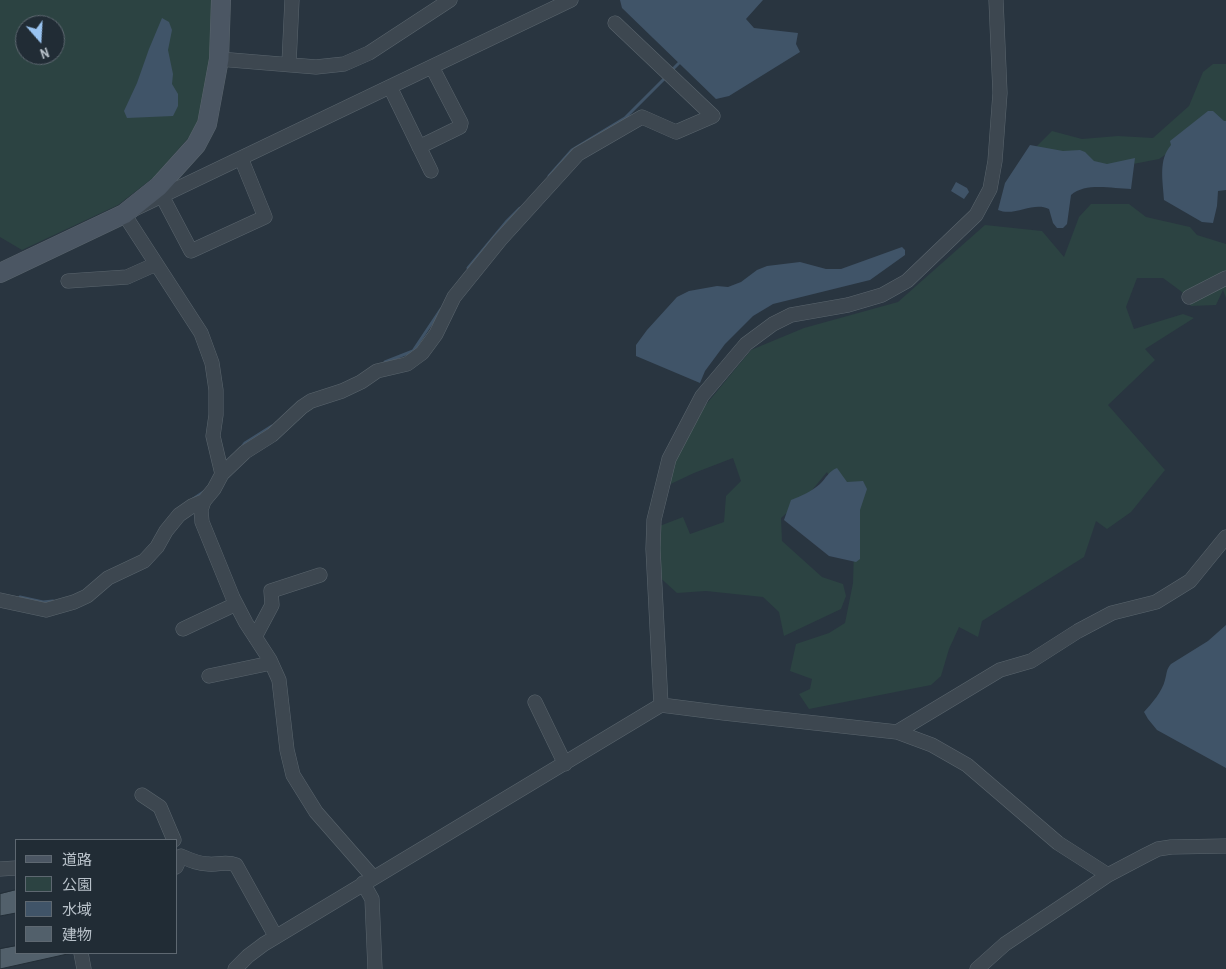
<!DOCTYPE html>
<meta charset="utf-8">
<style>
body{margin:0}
#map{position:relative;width:1226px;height:969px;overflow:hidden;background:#293540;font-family:"Archivo Narrow","Noto Sans JP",sans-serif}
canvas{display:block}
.legend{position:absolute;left:15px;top:839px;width:162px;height:115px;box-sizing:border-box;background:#212c35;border:1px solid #5e6871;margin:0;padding:6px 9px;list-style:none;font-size:15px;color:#b9c2ca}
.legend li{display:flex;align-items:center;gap:10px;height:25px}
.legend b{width:25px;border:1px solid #5e6871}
.north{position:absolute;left:15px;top:15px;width:50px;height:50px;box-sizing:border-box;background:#212c35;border:1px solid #5e6871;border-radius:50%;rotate:161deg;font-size:14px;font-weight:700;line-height:20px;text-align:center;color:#b9c2ca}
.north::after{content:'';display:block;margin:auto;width:18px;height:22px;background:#99c3f0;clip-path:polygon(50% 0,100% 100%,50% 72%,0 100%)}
</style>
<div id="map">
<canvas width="1226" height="969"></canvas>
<ul class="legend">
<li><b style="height:6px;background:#4b5663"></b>道路</li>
<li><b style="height:14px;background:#2c4342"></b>公園</li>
<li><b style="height:14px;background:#405468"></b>水域</li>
<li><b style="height:14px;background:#52606b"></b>建物</li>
</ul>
<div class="north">N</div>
</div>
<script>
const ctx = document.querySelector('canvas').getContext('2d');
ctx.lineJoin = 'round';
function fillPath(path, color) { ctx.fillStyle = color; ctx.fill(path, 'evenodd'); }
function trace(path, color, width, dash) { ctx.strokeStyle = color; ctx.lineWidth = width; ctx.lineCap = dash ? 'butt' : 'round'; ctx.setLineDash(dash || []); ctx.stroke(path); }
const green = new Path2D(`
 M0,0H215L213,50L201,115L190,136L154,177L118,205L22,250L0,237ZM25,25H55V55H25Z
 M1213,64H1226V128L1210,125L1159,159L1128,165L1102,175L1034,149L1052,131L1082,139L1118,136L1153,138L1189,106L1203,72Z
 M1091,204H1129L1146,217L1190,227L1197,235L1226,244V298L1223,290L1216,305L1191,306L1182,292L1163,278H1137L1126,307L1134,329L1183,314L1194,318L1145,349L1155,360L1108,405L1165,470L1131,512L1107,529L1096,521L1084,557L982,621L978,637L959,627L949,649L941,676L931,685L809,709L799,694L810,689L812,679L790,671L796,644L829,633L845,623L853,583L855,514L837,493L827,472L808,495L781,518L782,541L822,577L843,584L846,596L841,609L784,636L779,612L763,597L706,591L677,593L655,573L657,527L683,517L690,534L724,522L726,496L741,481L733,458L694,473L660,489L704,407L751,350L804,328L898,302L985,225L1042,231L1064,257L1079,217Z`);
const water = new Path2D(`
 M620,0H763L746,19L754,28L798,33L796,44L800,52L729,96L716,99L622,8Z
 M162,18L169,22L172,30L168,50L173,74L172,84L178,94V106L173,116L127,118L124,111L137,83L149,49Z
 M1208,111H1213L1224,121H1226V190L1218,191L1217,206L1213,223L1202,222L1164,200C1163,181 1158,160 1171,145L1170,141Z
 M1030,145L1063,151L1080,150L1085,152L1094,161L1107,164L1135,158L1131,189C1113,189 1086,182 1071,195L1067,224L1063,228H1057L1053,223L1049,209C1033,201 1015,217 998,210L1005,183Z
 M956,182L967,188L969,192L964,199L951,191Z
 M902,247L905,250V255L870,280L773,304L753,316L725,344L705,371L700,383L636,356V345L647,330L677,297L689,291L717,286L728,287L741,282L757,270L767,266L800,262L826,269H841Z
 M837,468L847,482L863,481L867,489L860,510V559L856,562L829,556L784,520L791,500C801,496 811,492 820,484C826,478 829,471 837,468Z
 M1226,625V768L1157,730L1148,719L1144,712C1152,703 1162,692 1165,680C1167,673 1166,670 1171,664L1208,641Z`);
const stream = new Path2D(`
 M671,71L679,63
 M549,176L572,150L625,118L667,76
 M468,268L507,221L520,208
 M385,362L413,351L441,309
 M241,448L245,443L272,426
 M193,499L205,491
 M20,597L43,602L53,601`);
const building = new Path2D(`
 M16,890V913L0,916V894Z
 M16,946V953H72L0,969V949Z`);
const street = new Path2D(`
 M219,59L316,67L344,64L369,53L450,0
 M289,63L292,0
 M390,87L431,171
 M419,147L460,127L461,123L432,67
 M162,196L191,251L265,217L241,158
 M68,281L127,277L156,264
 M1189,297L1226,278
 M222,474L213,436L216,415V390L212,363L201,333L124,214L571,0
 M0,600L46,610L74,602L87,596L108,578L144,561L157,547L166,531L179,515L192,506L204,501
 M183,629L236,604
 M255,637L272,605L271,591L320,575
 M209,676L271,663
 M535,702L565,764
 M661,705L653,549L654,520L669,459L702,396L746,344L773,324L791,315L848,305L882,295L907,281L976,215L990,189L995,161L1000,93L996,0
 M897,732L1000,670L1031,661L1078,631L1112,613L1156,602L1190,581L1226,537
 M142,795L160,807L174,840
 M176,867L181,856C190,860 198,864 208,864C219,865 226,861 236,865L276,937
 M0,869L16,868
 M373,877L316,812L293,775L287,750L279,680L270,660L246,623L233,598L202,522L201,510L204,501L214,489L222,474L245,452L272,435L302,407L311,401L342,391L361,382L377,371L407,364L422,353L436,334L454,297L500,240L578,154L642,117L676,132L713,116L615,23
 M363,883L372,899L375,969
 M81,953L84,969
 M235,969L248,956L264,944L661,705L724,713L897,732L932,745L967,765L1058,843L1108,875
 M977,969L1005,944L1083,892L1108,875L1146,855L1158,849L1171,847L1226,846`);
const secondary = new Path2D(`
 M0,273L124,214L159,186L196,145L207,124L219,59L221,0`);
fillPath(green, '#2c4342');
fillPath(water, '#405468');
trace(stream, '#405468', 3);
fillPath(building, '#52606b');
trace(building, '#232e37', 1);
trace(street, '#5a656d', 15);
trace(secondary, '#5a656d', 20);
trace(street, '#3d4750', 14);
trace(secondary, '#4b5663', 19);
</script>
